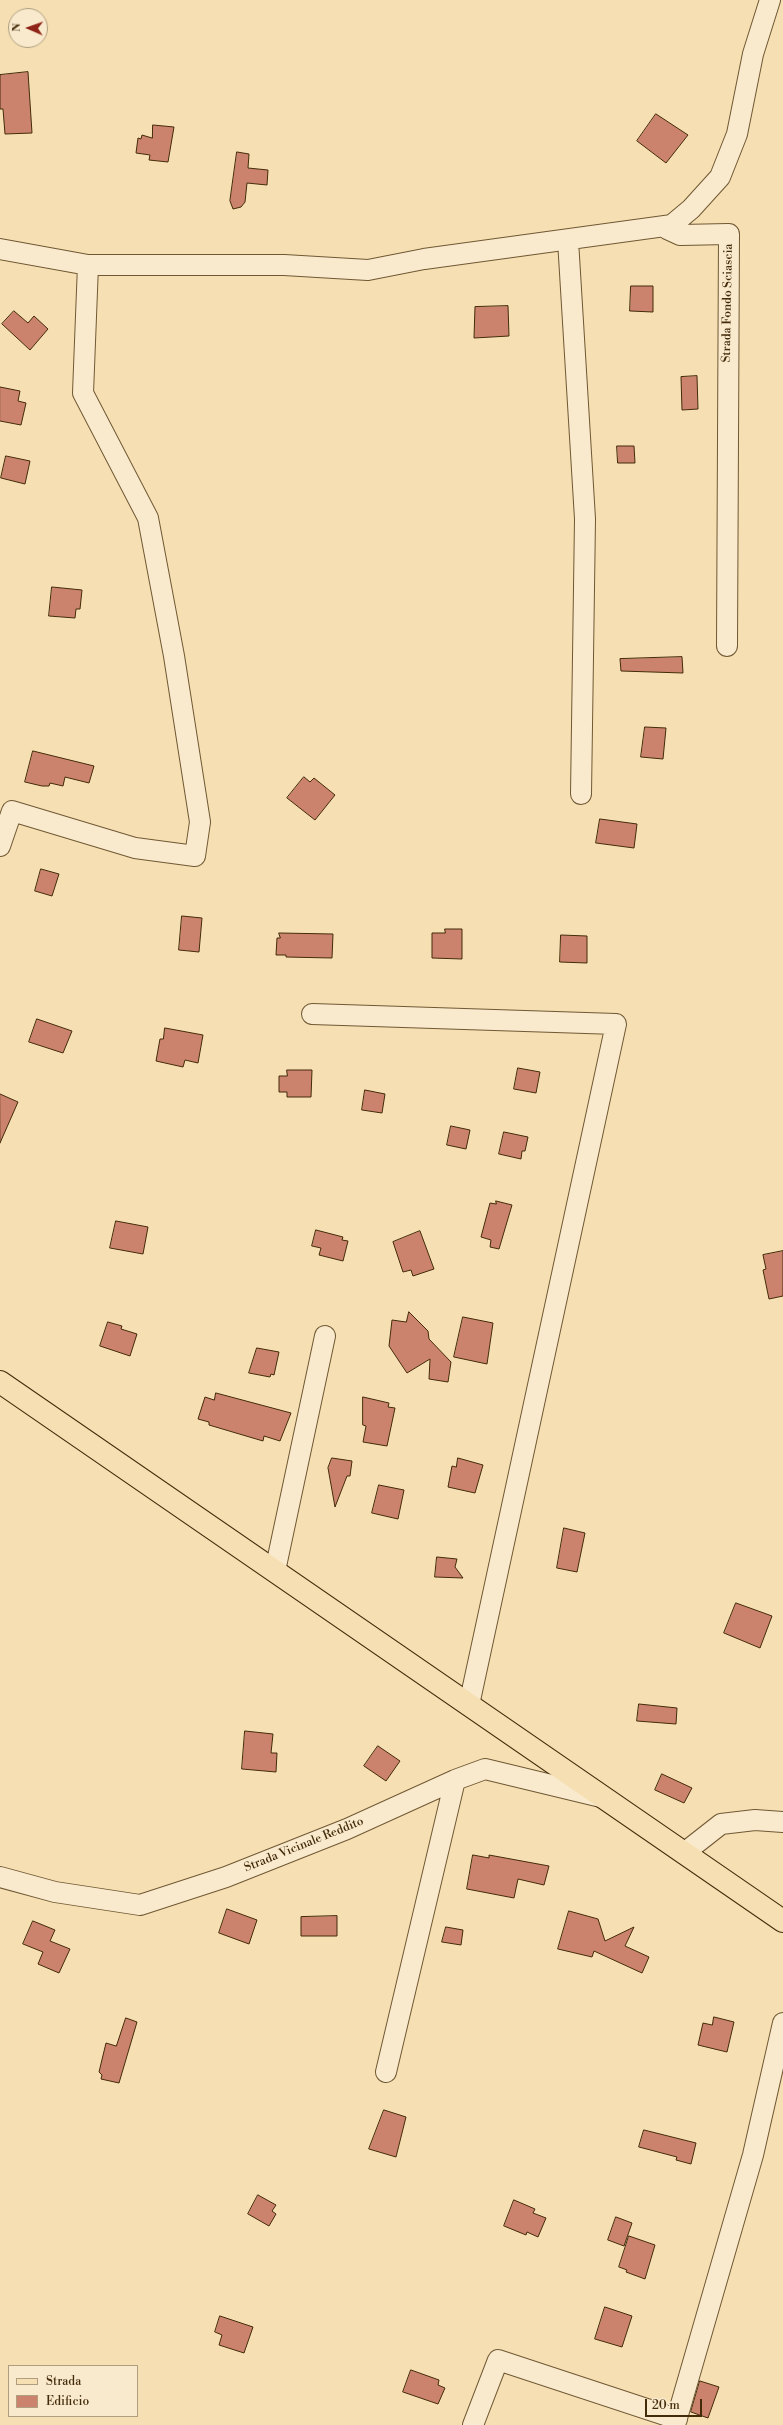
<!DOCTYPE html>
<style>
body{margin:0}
#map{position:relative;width:783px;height:2425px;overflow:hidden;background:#f6dfb2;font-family:"Libre Bodoni",serif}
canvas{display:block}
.legend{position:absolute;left:8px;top:2365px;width:130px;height:52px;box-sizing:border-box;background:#f9eacd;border:1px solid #b09e7f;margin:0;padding:5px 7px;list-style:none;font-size:12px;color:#432b0a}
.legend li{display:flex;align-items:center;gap:8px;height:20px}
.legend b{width:20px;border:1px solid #b09e7f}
.north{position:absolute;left:8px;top:8px;width:40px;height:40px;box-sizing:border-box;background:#f9eacd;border:1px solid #b09e7f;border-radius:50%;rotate:272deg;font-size:11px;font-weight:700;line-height:16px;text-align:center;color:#432b0a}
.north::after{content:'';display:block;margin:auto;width:14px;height:18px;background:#8f2418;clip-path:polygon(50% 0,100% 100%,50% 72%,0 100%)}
.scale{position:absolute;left:645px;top:2399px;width:57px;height:18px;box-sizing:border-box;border:2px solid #432b0a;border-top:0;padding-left:5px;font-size:12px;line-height:14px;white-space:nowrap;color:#432b0a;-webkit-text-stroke:3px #f9eacd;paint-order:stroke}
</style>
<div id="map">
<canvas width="783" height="2425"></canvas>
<ul class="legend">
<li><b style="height:5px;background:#f6dfb2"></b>Strada</li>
<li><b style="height:11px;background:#cc836e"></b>Edificio</li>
</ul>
<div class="north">N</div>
<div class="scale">20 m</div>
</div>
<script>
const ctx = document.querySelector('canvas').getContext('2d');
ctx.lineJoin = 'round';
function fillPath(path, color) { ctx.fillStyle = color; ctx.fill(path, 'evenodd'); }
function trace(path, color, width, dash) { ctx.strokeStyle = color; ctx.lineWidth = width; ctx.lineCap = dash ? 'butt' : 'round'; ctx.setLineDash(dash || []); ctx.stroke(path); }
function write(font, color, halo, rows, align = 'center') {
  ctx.font = font + ' "Libre Bodoni",serif'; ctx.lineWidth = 3; ctx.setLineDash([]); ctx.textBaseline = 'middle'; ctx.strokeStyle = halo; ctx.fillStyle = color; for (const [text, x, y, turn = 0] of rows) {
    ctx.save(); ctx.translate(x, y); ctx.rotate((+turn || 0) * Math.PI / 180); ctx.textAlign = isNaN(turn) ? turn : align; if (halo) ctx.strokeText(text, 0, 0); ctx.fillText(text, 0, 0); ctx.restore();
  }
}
const building = new Path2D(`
 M28,72L32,133L5,134L3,109H0V75Z
 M656,114L688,135L666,163L637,141Z
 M153,125L174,127L168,162L149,160L150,155L136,153L138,138L141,139L142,135L152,138Z
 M237,152L249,154L248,168L268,170L267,185L247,183L245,202L241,207L233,209L230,201Z
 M631,286H653V312L630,311Z
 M508,306L509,336L474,338L475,307Z
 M14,311L28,323L34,316L48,329L30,350L2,324Z
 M697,376L698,409L682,410L681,377Z
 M0,387L20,391L18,401L26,403L21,425L0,421Z
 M617,446H634L635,463H618Z
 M6,456L30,461L25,484L1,478Z
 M52,587L82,590L80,609H76L75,618L49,616Z
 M682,657L683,673L621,671L620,659Z
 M645,727L666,728L663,759L641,757Z
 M33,751L94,766L89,783L65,777L63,786L50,783L49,786H42L25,782Z
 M304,777L310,782L314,778L335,795L315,820L287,798Z
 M600,819L637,824L634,848L596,843Z
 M41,869L59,874L52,896L35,891Z
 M182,916L202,918L199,952L179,950Z
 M445,929H462V959L432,958V933H445Z
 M279,933L333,934L332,958L286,957V955H276L277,938H280Z
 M561,935L587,936V963L560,962Z
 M37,1019L72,1031L63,1053L29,1042Z
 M165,1028L203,1035L198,1063L185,1060L183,1067L156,1061L160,1039H163Z
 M518,1068L540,1072L536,1093L514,1089Z
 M287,1070H312L311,1097H287V1092H279V1076H287Z
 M365,1090L385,1094L382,1113L362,1110Z
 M0,1094L18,1102L0,1143Z
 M451,1126L470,1130L466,1149L447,1145Z
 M504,1132L528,1137L525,1151H522L521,1159L499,1154Z
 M496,1201L512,1205L499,1249L490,1247L491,1240L481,1237L490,1203L496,1204Z
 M116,1221L148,1227L143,1254L110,1248Z
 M316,1230L343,1237L342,1240L348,1241L343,1261L319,1255L321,1248L312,1246Z
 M420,1231L434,1269L413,1276L411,1270L403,1272L393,1242Z
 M783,1251V1296L769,1299L763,1270L766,1269L763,1255Z
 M409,1312L428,1331L429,1339L451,1362L448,1382L429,1379L430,1359L407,1373L389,1346L392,1320L406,1322Z
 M463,1317L493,1323L487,1364L454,1357Z
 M108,1322L122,1326L121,1329L137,1334L130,1356L100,1346Z
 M257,1348L279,1352L274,1375L271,1374L270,1377L249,1373Z
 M216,1393L291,1413L280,1441L264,1436L263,1441L209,1425V1422L198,1419L205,1397L214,1400Z
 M363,1397L389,1403L388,1407L395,1408L387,1446L363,1442L366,1426L363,1425Z
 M332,1458L352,1461L350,1476H347L335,1507L328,1468Z
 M458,1458L483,1465L475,1493L448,1487L452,1466L456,1467Z
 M379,1485L404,1490L398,1519L372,1513Z
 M564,1528L585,1533L577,1572L557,1568Z
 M437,1557L457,1559L455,1567L463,1578L435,1577Z
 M736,1603L772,1616L760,1648L724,1633Z
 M639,1704L677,1708L676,1724L637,1721Z
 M245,1731L273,1734L271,1753H277L276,1772L242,1769Z
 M378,1746L400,1761L386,1781L364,1766Z
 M662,1774L692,1788L684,1803L655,1790Z
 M473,1855L489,1858V1855L549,1866L544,1885L518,1879L514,1898L467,1889Z
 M227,1909L257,1920L249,1944L219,1933Z
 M569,1911L598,1919L605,1941L634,1927L625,1946L649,1957L642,1973L594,1951L592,1957L558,1949Z
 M337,1916V1936H301V1917Z
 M33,1921L55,1930L50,1941L70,1949L59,1973L38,1964L43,1952L23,1944Z
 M446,1927L463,1930L461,1945L442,1942Z
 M714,2017L734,2022L727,2052L698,2045L703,2023L712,2025Z
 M126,2018L137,2022L119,2083L101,2079L102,2075L99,2072L106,2043L116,2046Z
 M384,2110L406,2117L396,2157L369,2149Z
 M644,2130L696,2143L691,2164L676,2160L677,2157L639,2147Z
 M258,2195L276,2205L272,2211L276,2214L269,2226L248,2214Z
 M514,2200L535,2209L533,2213L546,2218L538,2237L527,2232L526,2235L504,2226Z
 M616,2217L632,2223L624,2246L608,2240Z
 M629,2236L655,2245L645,2279L626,2272L627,2270L619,2267Z
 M605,2307L632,2316L622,2347L595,2339Z
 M220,2316L253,2327L244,2353L219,2345L222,2335L215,2332Z
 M411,2370L439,2380L438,2385L445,2388L438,2404L403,2392Z
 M700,2381L719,2387L708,2418L691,2412Z`);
const minor = new Path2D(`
 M568,240L585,519L581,794
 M0,249L88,265L83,393L148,518L174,656L200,822L195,856L135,848L12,811L0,846
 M88,265H284L368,270L424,259L672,225
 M727,646L729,234L680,235L667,229L691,209L720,177L737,134L753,54L770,0
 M312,1014L616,1024L469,1705
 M275,1571L325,1336
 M684,1853L721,1824L755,1820L783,1822
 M0,1877L55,1892L140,1905L226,1877L347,1829L455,1780L485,1769L601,1797
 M386,2072L455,1780
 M473,2425L498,2360L677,2419
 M675,2425L753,2155L783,2023`);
const major = new Path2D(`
 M0,1382L783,1921`);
const streetNames = [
 ["Strada Fondo Sciascia",728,303,-89],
 ["Strada Vicinale Reddito",304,1845,-22]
];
fillPath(building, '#cc836e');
trace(building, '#432b0a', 1);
trace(minor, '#705834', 22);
trace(major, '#432b0a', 24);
trace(minor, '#f9eacd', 20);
trace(major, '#f6dfb2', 22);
write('12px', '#432b0a', '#f9eacd', streetNames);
</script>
